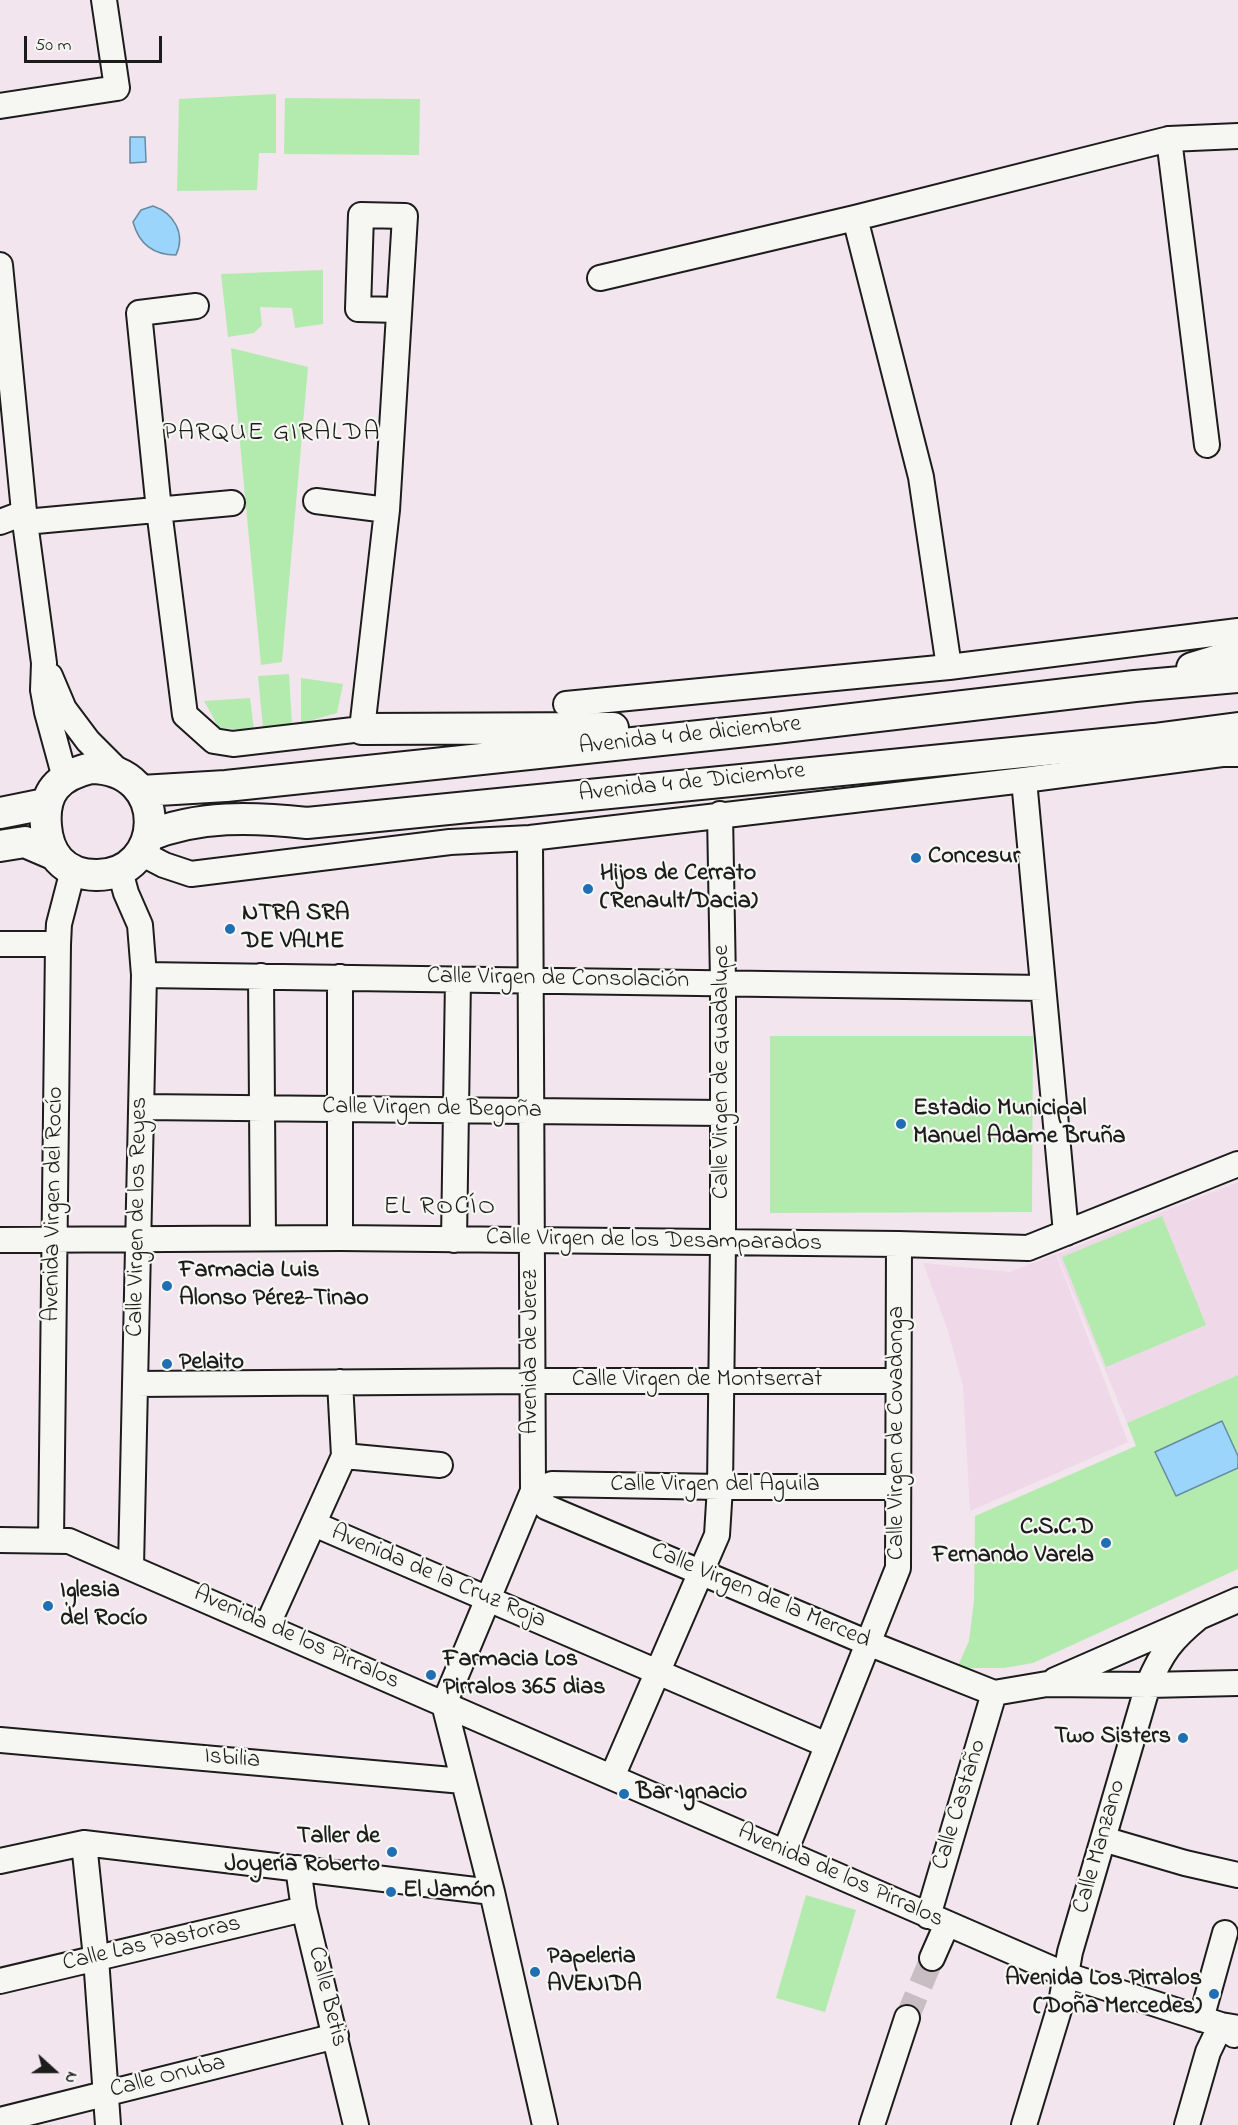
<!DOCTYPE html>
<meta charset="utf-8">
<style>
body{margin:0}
#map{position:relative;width:1238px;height:2125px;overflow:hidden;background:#f2e5ed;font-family:"Indie Flower",sans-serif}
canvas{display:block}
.north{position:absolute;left:24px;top:2041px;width:60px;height:60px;-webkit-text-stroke:4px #f6f6f2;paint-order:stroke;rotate:111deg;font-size:16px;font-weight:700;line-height:24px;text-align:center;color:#1c1c1c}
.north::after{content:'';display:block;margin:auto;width:21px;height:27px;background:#1c1c1c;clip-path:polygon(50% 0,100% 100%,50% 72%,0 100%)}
.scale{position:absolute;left:24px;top:36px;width:138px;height:27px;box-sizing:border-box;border:3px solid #1c1c1c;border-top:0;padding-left:8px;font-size:18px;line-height:21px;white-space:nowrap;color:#1c1c1c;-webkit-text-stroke:4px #f6f6f2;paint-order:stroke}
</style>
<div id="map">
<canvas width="1238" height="2125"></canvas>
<div class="north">N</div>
<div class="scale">50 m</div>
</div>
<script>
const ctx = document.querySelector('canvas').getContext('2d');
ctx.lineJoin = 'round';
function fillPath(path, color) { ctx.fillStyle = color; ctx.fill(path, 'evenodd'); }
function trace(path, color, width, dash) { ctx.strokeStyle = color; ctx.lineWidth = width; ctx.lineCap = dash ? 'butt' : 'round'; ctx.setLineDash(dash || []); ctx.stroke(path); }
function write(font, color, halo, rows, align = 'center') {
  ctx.font = font + ' "Indie Flower",sans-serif'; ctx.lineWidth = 4.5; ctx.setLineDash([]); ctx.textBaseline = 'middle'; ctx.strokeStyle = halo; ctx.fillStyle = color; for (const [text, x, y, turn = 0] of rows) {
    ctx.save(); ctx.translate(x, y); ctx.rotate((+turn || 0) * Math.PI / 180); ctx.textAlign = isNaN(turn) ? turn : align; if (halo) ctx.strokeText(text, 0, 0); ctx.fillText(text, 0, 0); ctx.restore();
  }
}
const built = new Path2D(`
 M1238,1182V1375L1127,1423L1057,1254Z
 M1056,1254L1128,1442L970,1511L963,1386L948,1331L923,1263L1010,1272Z`);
const green = new Path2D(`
 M276,94V153H259L257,190L177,191L179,99Z
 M285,98L420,99L419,155L284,154Z
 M323,270V324L295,328L292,308L260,307L262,325L254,333L228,337L221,274Z
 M231,348L308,367L282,662L261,665Z
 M289,674L292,725L263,728L258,676Z
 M301,678L343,684L337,713L301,723Z
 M250,698L254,730L219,728L204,701Z
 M770,1036H1033L1032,1212L770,1213Z
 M1162,1216L1206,1325L1106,1367L1062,1257Z
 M1238,1375V1569L1033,1663L1004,1668H957L969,1641L974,1600L975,1516L1136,1446L1127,1423Z
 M806,1895L856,1910L825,2012L776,1998Z`);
const water = new Path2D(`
 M130,137H145L146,162L130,163Z
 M153,206C174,213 186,234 176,255C153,255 139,244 133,222L141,210Z
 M1222,1421L1238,1456V1468L1176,1496L1155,1452Z`);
const minorTunnel = new Path2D(`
 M907,2018L932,1958`);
const minor = new Path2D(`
 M0,106L117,88L104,0
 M855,218L921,477L949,667
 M0,265L25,522L44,663L43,690L47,712L65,778
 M600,278L855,218L1169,139
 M196,306L139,313L159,510L185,715L214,741L233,744L362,729L387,510L405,216L361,215L358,309L399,310
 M1207,445L1169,139L1238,136
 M316,501L387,510
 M0,522L24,513
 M25,522L232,503
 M50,676L64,709L88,741L119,772
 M566,704L949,667L1238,631
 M1024,780L1066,1233
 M530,838L533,1491L444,1704L492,1892L545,2125
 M141,853L164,865L191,874L450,842L530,838L1024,780L1222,754H1238
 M120,871L126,893L140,925L144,975L131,1567
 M0,944H58
 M144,975L1043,988
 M261,976L263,1238
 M142,1107L723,1113
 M340,1238V977
 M0,1240L340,1238L899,1244L1028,1248L1238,1164
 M454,1240L458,979
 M135,1384L532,1381H898
 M344,1456L440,1465
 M533,1491L546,1507L868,1643L994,1693
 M533,1491L552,1484L720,1487H898
 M314,1524L827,1745
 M0,1540L69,1541L1066,1975L1221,2025L1238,2028
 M51,1540L58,944L59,924L73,870
 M267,1626L344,1456L340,1382
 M1055,1680L1238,1600
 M994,1693L1047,1684L1148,1685L1238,1683
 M0,1740L463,1781
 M612,1777L717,1535L720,1487L723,1242V982L720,814
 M1103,1839L1185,1863L1238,1875
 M84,1843L96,1958L108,2125
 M785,1852L898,1568L899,1244
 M0,1861L84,1843L492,1892
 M298,1868L304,1909L356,2125
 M928,1916L994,1693
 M932,1958L947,1924
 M0,1981L304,1909
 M1201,2019L1225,1933
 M0,2120L336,2036
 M872,2125L907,2018
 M1024,2125L1061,2003L1070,1952L1148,1685C1162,1652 1171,1640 1199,1617
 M1187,2125L1208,2052L1221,2025L1234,2035`);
const major = new Path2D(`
 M1192,668L1238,654
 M362,729L613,728
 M91,768C172,769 165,876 96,875C82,875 68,870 59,860C50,850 47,839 46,826C43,792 58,776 91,768Z
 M141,791L226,786L775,728L1135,686L1238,677
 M0,813L45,804
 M148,836C199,815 253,817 307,823L1154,739L1238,728
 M0,846L25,842L53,854`);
const markers = [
 [916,858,6,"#1f6fb2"],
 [588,889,6,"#1f6fb2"],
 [230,929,6,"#1f6fb2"],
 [901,1124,6,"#1f6fb2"],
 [167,1286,6,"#1f6fb2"],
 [167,1364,6,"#1f6fb2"],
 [1106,1543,6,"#1f6fb2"],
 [48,1606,6,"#1f6fb2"],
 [431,1675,6,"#1f6fb2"],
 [1183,1738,6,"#1f6fb2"],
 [624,1794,6,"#1f6fb2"],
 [392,1852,6,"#1f6fb2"],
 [391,1892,6,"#1f6fb2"],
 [535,1972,6,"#1f6fb2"],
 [1214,1994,6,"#1f6fb2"]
];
const streetNames = [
 ["Avenida 4 de diciembre",690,737,-6],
 ["Avenida 4 de Diciembre",692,784,-6],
 ["Calle Virgen de Consolación",558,980,1],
 ["Calle Virgen de Guadalupe",723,1072,-90],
 ["Calle Virgen de Begoña",432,1110,1],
 ["Avenida Virgen del Rocío",55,1204,-89],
 ["Calle Virgen de los Reyes",139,1217,-89],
 ["Calle Virgen de los Desamparados",654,1242,1],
 ["Avenida de Jerez",532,1352,-90],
 ["Calle Virgen de Montserrat",697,1381],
 ["Calle Virgen de Covadonga",898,1433,-90],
 ["Calle Virgen del Aguila",715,1486],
 ["Avenida de la Cruz Roja",438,1578,23],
 ["Calle Virgen de la Merced",760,1597,23],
 ["Avenida de los Pirralos",296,1639,24],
 ["Isbilia",232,1760,5],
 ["Calle Castaño",961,1805,-73],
 ["Calle Manzano",1101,1847,-74],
 ["Avenida de los Pirralos",840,1877,24],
 ["Calle Las Pastoras",152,1945,-13],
 ["Calle Betis",326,1997,76],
 ["Calle Onuba",168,2078,-14]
];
const poiNames = [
 ["Concesur",928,858],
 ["Hijos de Cerrato",600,875],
 ["(Renault/Dacia)",600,903],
 ["NTRA SRA",242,915],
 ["DE VALME",242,943],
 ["Estadio Municipal",913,1110],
 ["Manuel Adame Bruña",913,1138],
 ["Farmacia Luis",179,1272],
 ["Alonso Pérez-Tinao",179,1300],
 ["Pelaito",179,1364],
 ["C.S.C.D",1094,1529,"right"],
 ["Fernando Varela",1094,1557,"right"],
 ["Iglesia",60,1592],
 ["del Rocío",60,1620],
 ["Farmacia Los",443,1661],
 ["Pirralos 365 dias",443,1689],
 ["Two Sisters",1171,1738,"right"],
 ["Bar Ignacio",636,1794],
 ["Taller de",380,1838,"right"],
 ["Joyería Roberto",380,1866,"right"],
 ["El Jamón",403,1892],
 ["Papeleria",547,1958],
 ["AVENIDA",547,1986],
 ["Avenida Los Pirralos",1202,1980,"right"],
 ["(Doña Mercedes)",1202,2008,"right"]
];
const neighbourhoodNames = [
 ["PARQUE GIRALDA",272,435],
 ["EL ROCÍO",440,1209]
];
fillPath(built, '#efd9e9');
fillPath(green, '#b3ebaf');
fillPath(water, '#9bd5fb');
trace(water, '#688ba2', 1.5);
trace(minorTunnel, '#c7bdc3', 24, [24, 12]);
trace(minor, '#1c1c1c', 28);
trace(major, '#1c1c1c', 34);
trace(minor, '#f6f6f2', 24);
trace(major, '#f6f6f2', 30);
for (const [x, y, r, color] of markers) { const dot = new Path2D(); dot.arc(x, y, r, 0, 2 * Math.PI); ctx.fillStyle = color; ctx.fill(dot); trace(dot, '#f6f6f2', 2); }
write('24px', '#1c1c1c', '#f6f6f2', streetNames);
write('bold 24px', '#1c1c1c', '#f6f6f2', poiNames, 'left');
ctx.letterSpacing = '1.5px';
write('26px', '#1c1c1c', '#f6f6f2', neighbourhoodNames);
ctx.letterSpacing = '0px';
</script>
